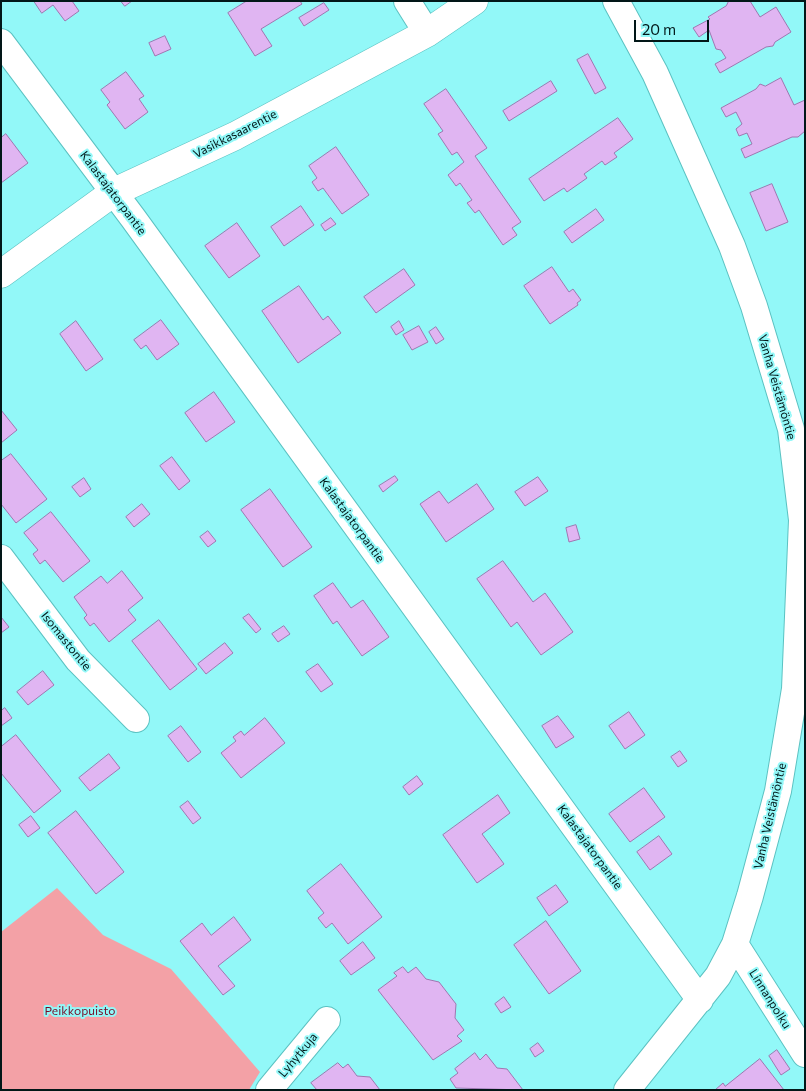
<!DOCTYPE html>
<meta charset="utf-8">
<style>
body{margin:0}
#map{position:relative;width:806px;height:1091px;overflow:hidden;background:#92f8f8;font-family:Commissioner,sans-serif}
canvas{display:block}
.frame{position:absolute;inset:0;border:2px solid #021718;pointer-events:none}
.scale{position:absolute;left:634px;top:20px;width:75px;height:22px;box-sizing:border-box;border:2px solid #021718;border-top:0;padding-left:6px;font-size:15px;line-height:18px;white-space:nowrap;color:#021718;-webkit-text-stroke:4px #92f8f8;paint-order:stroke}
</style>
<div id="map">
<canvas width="806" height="1091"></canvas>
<div class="frame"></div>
<div class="scale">20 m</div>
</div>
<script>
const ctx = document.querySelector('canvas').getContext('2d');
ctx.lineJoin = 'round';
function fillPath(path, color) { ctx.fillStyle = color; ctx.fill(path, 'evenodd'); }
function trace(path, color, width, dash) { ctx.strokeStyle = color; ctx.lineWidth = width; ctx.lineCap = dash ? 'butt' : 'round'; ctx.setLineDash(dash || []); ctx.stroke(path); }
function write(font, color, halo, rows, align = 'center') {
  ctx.font = font + ' Commissioner,sans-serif'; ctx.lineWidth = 4; ctx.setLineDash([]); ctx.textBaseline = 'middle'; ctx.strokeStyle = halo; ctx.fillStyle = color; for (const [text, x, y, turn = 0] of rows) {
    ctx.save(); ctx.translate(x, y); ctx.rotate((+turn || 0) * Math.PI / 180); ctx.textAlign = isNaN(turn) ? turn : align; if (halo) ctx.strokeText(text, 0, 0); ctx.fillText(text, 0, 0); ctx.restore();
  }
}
const green = new Path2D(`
 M57,888L103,935L171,969L260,1072L249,1090H1V932Z`);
const building = new Path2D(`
 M34,1H72L79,11L65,21L53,5L42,13Z
 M121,1H132L125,6Z
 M247,1H300L302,4L261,29L272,46L255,56L228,13Z
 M729,1H750L760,17L776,7L791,32L775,42L773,46L766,47L720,73L715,64L726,58L721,50L716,49L709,30L699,37L693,28L710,19L708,17L726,6Z
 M324,3L329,10L304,26L299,18Z
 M165,36L171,49L155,56L149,43Z
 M588,54L606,88L595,94L577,60Z
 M126,72L144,96L139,99L148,112L125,129L107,105L110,102L101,90Z
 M781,78L794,105L805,100V131L798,137H792L745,158L741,149L752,144L747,133L739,136L736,129L742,124L736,112L726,117L721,108L756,89L760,84L765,86Z
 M551,81L557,91L509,121L503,111Z
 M446,89L487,148L475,156L521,222L512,228L517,235L503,245L479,210L475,213L467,203L472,200L460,183L456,186L448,175L464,162L457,152L452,155L438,134L443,131L424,104Z
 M618,118L633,139L614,153L617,157L605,165L602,161L584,174L587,178L567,192L564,188L544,201L529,179Z
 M6,134L28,163L1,183V138Z
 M336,147L369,195L342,214L323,188L318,191L312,182L317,178L309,166Z
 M772,184L788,222L766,231L750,193Z
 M301,206L314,225L284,246L271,227Z
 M596,209L604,220L572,243L564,232Z
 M331,218L336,224L325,231L321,225Z
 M237,223L260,256L229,278L205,246Z
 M552,267L569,292L573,289L581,300L577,303L578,305L550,324L524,286Z
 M404,269L415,285L376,313L364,297Z
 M299,286L323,320L328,316L341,333L298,363L262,311Z
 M161,320L179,344L157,360L146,345L141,349L134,340Z
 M76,321L103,359L86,371L60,334Z
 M399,321L404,330L396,335L391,327Z
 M419,326L428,342L412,350L403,335Z
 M436,327L444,339L436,344L429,332Z
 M214,392L235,422L206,442L185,413Z
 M1,410L17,430L1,443Z
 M11,454L47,499L16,523L1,504V461Z
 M172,457L190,481L179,490L160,466Z
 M395,476L398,480L383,492L379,486Z
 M538,477L548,491L525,506L515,492Z
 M84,478L91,489L80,497L72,487Z
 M477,484L494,509L446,542L420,504L439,491L448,503Z
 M270,489L312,547L283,567L241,510Z
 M142,504L150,514L134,527L126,517Z
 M51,512L90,561L63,582L45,560L40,564L33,554L38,550L24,533Z
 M576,525L580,539L569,542L566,528Z
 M208,531L216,541L208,547L200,537Z
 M503,561L533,602L545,593L573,632L541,655L517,622L511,627L477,579Z
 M122,571L143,598L128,610L136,620L109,642L94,623L90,626L84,618L87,615L74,597L101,576L107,583Z
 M333,583L351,608L363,600L389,637L362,656L337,621L333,624L314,596Z
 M249,614L261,629L256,633L243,618Z
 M1,617L9,627L1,633Z
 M159,620L197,669L170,690L132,641Z
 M284,626L290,634L278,642L272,634Z
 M225,643L233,653L206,674L198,664Z
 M318,664L333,684L321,692L306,672Z
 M43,671L54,685L28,705L17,692Z
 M5,708L12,718L1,726V711Z
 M629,712L645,735L625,749L609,726Z
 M558,716L574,737L556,748L542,726Z
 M265,718L285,743L241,778L221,753L236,741L233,737L241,731L244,735Z
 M181,726L201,752L188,762L168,736Z
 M16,735L61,791L34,813L1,773V747Z
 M680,751L687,761L678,767L671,757Z
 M109,754L120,768L90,791L79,778Z
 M417,776L423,784L409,795L403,787Z
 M644,788L665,817L630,842L609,814Z
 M498,795L510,813L482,834L504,864L477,883L443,835Z
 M188,801L201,818L193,824L180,807Z
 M76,811L124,872L96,894L48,833Z
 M31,816L40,828L28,837L19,825Z
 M659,836L672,854L650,870L637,852Z
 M341,864L382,917L348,944L332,923L326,928L318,918L324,913L307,891Z
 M556,885L568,902L549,916L537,898Z
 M234,917L251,940L218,966L235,986L223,995L180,941L202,923L211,935Z
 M546,921L581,971L549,994L514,945Z
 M363,942L375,958L351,975L340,961Z
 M403,967L408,973L416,967L426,979L439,982L456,1004L455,1018L464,1030L457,1036L462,1041L433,1060L378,990L397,976L394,973Z
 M504,997L511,1007L501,1013L495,1004Z
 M538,1043L544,1051L535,1057L530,1049Z
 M777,1050L790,1069L781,1075L769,1056Z
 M475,1053L480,1060L486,1054L497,1068L507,1069L523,1090L456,1088L450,1079L458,1073L455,1069Z
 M760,1059L784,1090H715L723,1083L725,1086Z
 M338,1063L343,1068L348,1064L357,1076L370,1077L380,1090H317L311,1083Z`);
const street = new Path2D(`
 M407,1L427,33
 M616,1L655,73L732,246L754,306L791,429L802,520L795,689L778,791L750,896L735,944L718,976L627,1090
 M1,42L133,218L700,1000
 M1,558L78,660L136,719
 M735,944L805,1054
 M269,1090L327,1020`);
const secondary = new Path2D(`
 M1,274L114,192L235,136L427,33L474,1`);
const streetNames = [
 ["Vasikkasaarentie",235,134,-27],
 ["Kalastajatorpantie",113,193,53],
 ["Vanha Veistämöntie",777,387,74],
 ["Kalastajatorpantie",352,520,54],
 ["Isomastontie",66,641,51],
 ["Vanha Veistämöntie",770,816,-77],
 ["Kalastajatorpantie",590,847,54],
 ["Linnanpolku",770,999,58],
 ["Lyhytkuja",298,1055,-50]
];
const parkNames = [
 ["Peikkopuisto",80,1011]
];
fillPath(green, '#f3a1a6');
fillPath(building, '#e0b5f2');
trace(building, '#9f76b0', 1);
trace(street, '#5bc2c2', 28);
trace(secondary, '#5bc2c2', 29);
trace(street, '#fff', 26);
trace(secondary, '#fff', 28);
write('12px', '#021718', '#92f8f8', streetNames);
write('12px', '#750a25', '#92f8f8', parkNames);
</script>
